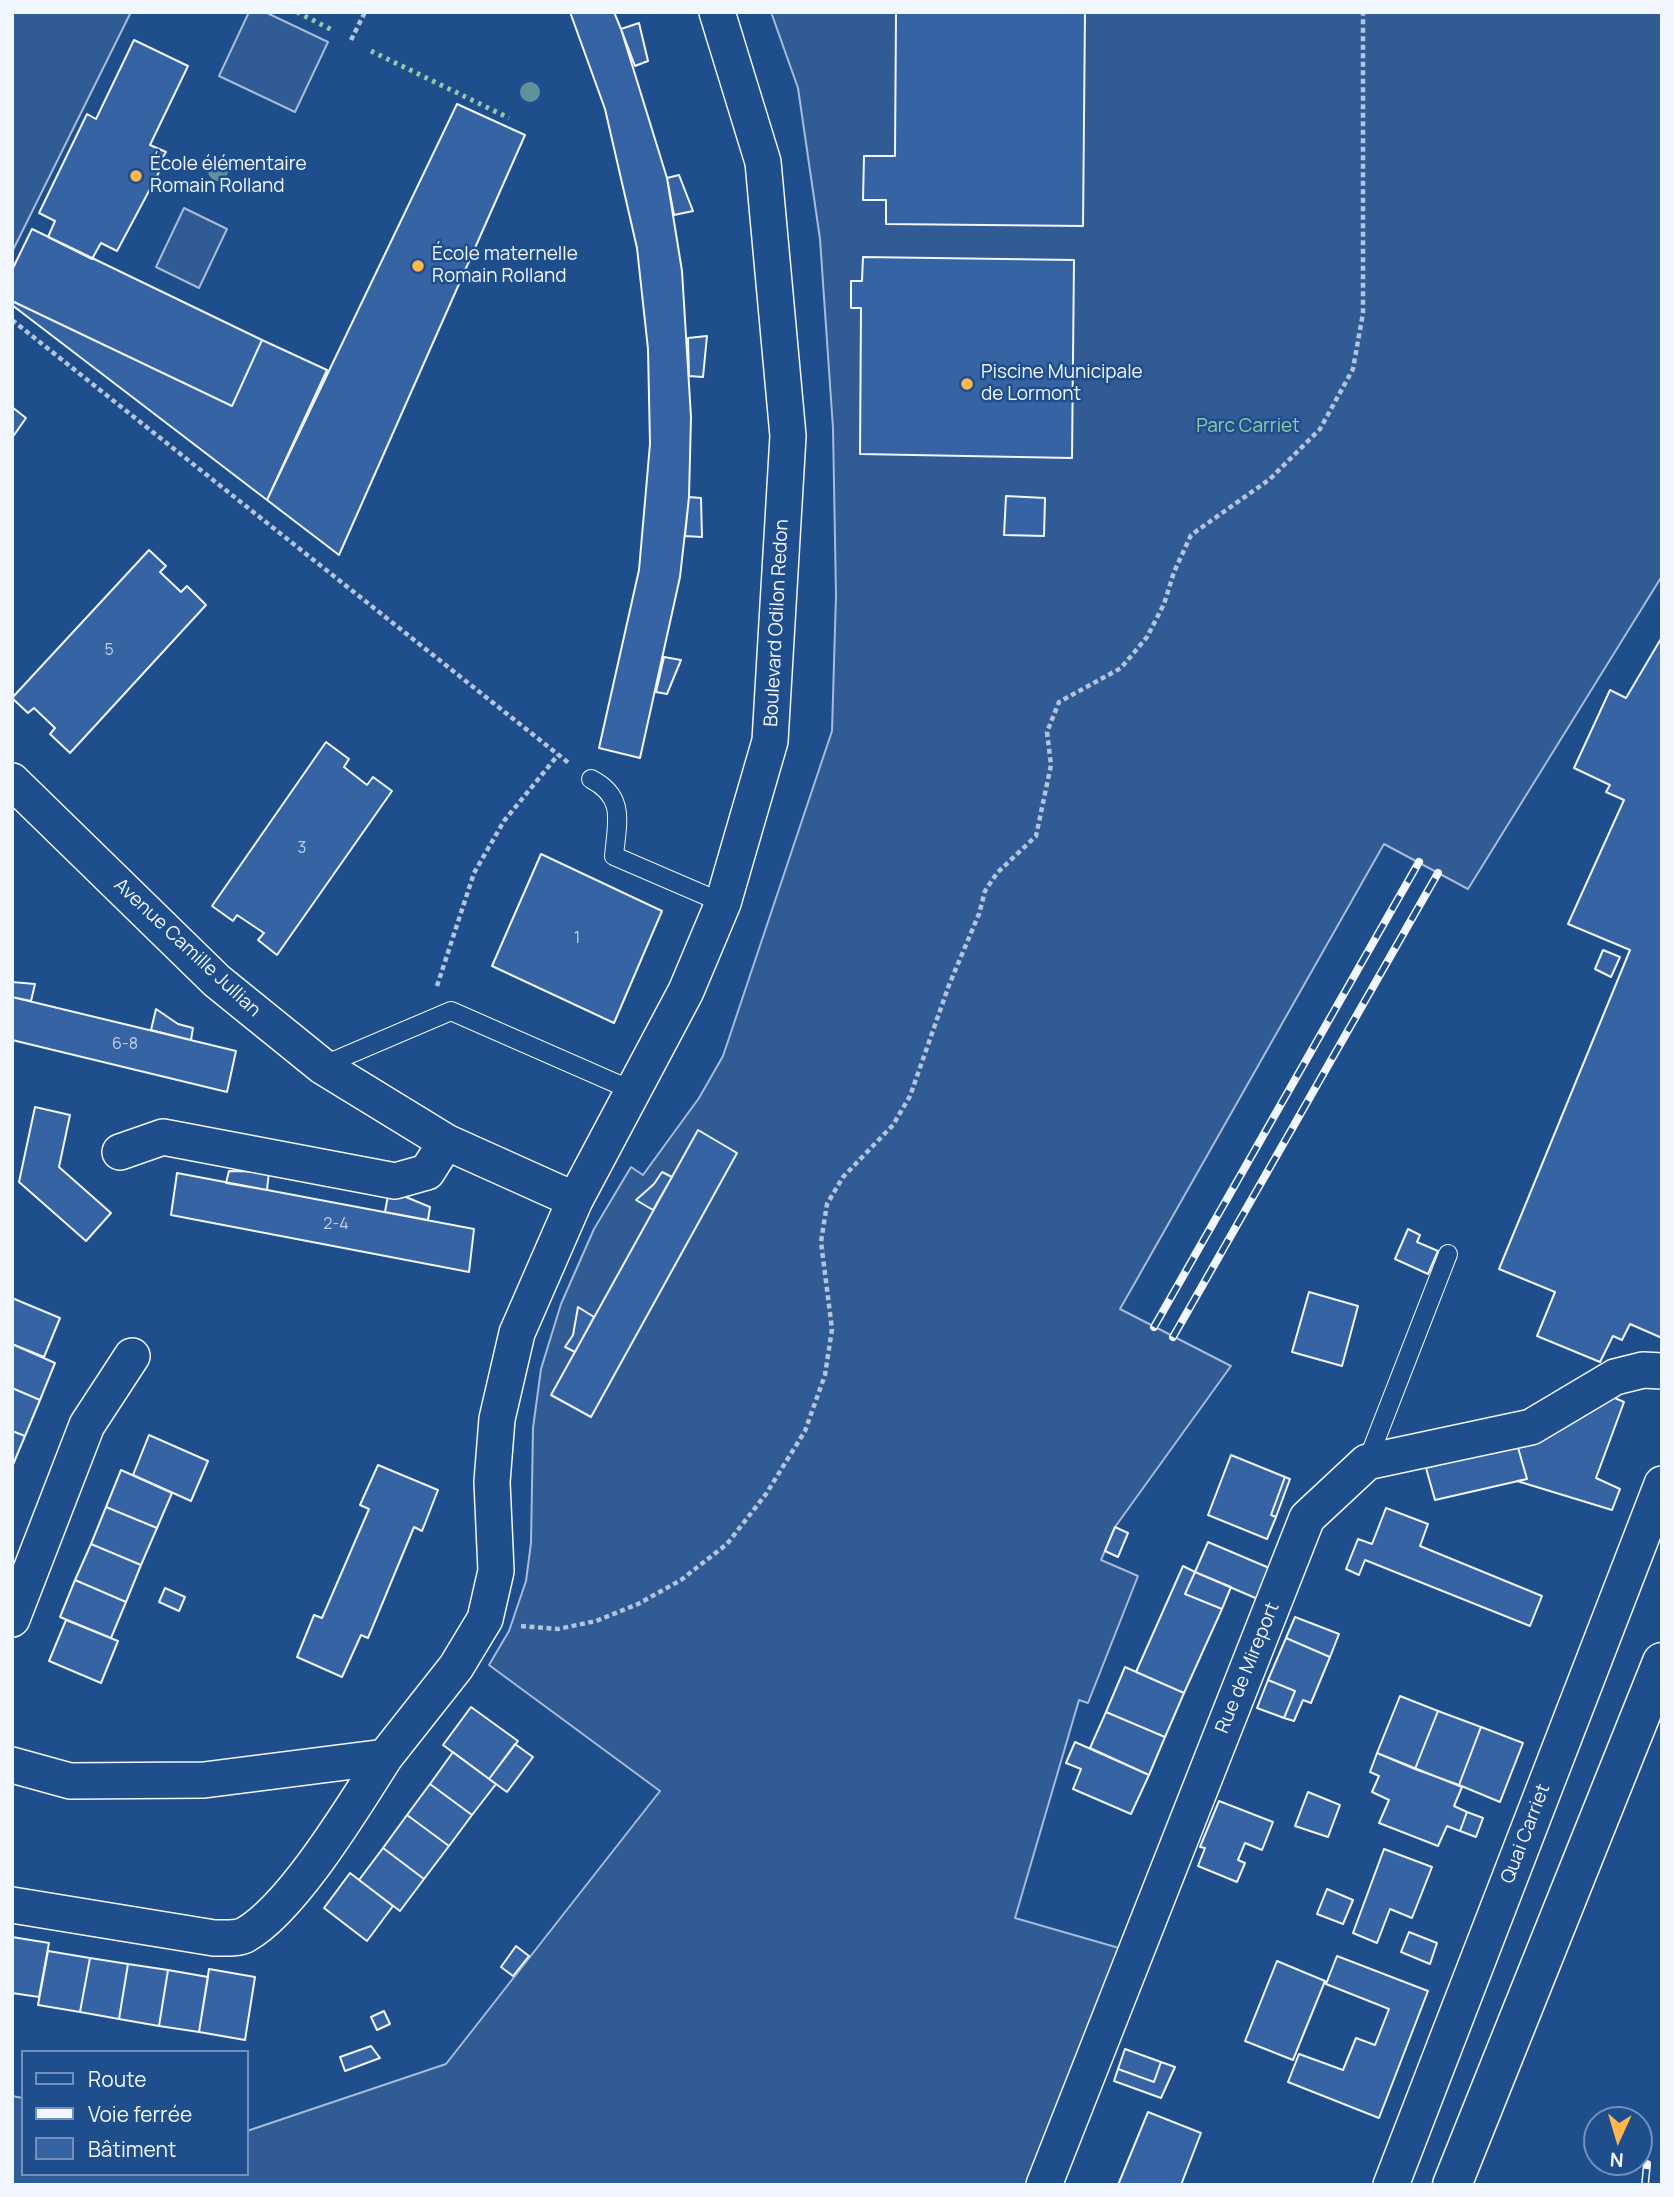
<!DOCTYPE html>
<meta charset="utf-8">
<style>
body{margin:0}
#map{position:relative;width:1674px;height:2197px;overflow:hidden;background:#1f4e8c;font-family:Manrope,sans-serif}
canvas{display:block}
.frame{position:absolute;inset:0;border:14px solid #f2f6ff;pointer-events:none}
.legend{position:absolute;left:21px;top:2050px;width:228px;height:126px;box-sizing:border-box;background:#1f4e8c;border:2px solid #7391ba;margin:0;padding:9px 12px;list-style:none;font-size:21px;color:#f2f6ff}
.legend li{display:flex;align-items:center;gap:14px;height:35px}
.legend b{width:35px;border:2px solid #7391ba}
.north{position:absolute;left:1583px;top:2106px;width:70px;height:70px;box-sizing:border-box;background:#1f4e8c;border:2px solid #7391ba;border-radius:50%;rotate:184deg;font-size:19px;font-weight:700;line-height:28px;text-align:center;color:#f2f6ff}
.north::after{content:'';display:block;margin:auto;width:24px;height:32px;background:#ffb74d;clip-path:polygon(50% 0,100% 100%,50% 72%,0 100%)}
</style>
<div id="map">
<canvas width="1674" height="2197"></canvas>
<div class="frame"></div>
<ul class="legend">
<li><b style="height:9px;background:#1f4e8c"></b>Route</li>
<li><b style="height:9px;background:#f2f6ff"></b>Voie ferrée</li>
<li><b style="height:19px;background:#3563a3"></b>Bâtiment</li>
</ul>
<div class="north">N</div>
</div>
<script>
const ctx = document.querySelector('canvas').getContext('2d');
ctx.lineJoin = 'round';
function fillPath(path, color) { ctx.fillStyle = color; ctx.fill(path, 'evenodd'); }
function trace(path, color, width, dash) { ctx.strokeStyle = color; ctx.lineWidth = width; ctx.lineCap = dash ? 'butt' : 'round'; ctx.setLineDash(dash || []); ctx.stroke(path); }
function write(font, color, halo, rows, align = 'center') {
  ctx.font = font + ' Manrope,sans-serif'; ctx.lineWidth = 5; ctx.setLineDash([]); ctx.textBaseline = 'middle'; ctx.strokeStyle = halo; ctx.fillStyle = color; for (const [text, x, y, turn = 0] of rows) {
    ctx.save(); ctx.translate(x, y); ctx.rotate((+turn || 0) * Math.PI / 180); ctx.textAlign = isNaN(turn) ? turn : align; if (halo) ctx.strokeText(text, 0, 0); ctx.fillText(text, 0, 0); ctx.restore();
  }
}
const built = new Path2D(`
 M12,12H131L12,252Z
 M249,12H265L328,42L295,112L219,76Z
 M771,12H1662V576L1468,889L1384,844L1120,1309L1231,1366L1115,1527L1101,1560L1138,1576L1088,1703L1079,1700L1015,1918L1119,1948L1030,2185H12V2096L23,2098V2174H247V2131L446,2064L660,1791L489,1665L509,1631L526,1581L531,1543L533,1428L541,1369L561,1304L594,1229L631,1167L643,1175L699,1098L723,1056L832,731L836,595L833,428L820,239L798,88Z
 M184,208L227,229L199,288L156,267Z`);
const building = new Path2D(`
 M570,12H614L621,29L667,178L682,271L691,417L689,497L680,577L640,758L599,748L639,570L650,444L648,349L637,248L605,109Z
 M896,12H1085L1083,226L886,224V200H863L864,156H895Z
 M639,23L648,61L635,66L621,29Z
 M134,40L188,66L150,145L166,152L163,157L166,159L117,251L101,243L92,259L48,237L55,221L39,213L87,114L96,119Z
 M457,104L525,135L339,555L267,500Z
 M679,175L693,211L674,215L667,178Z
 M32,229L262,340L232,406L12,301V270Z
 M863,257L1074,260L1072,458L860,454L861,308H851V281H862Z
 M12,301L232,406L262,340L327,370L267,500L12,305Z
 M707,336L703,377L689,376L688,338Z
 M12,407L26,418L12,438Z
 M1006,496L1045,498L1044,536L1004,535Z
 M689,497L701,498L702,537L685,536Z
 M149,550L166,566L160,572L181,592L187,586L206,605L70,753L50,734L55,728L34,708L28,713L12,698Z
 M1662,637V1338L1630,1324L1622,1340L1613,1336L1600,1362L1537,1336L1555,1292L1499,1269L1630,950L1568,924L1624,800L1606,792L1610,785L1574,768L1610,690L1626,698Z
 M664,657L681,660L667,694L656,692Z
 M326,742L349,759L344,767L367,785L373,777L392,791L277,955L258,940L264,933L237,915L233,921L212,906Z
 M541,854L662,911L614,1023L492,966Z
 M1603,950L1620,957L1611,977L1595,969Z
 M12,982L35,984L31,1001L12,997Z
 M12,997L236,1051L227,1092L12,1040Z
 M156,1009L178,1024L193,1028L191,1040L151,1030Z
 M35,1107L70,1115L59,1167L111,1213L86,1241L19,1182Z
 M698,1130L737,1153L591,1417L551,1395Z
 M229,1171L269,1172L267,1190L226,1183Z
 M662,1172L672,1177L653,1210L636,1200L654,1184Z
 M177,1173L474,1229L469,1272L171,1215Z
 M389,1190L430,1207L428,1220L385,1212Z
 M1408,1229L1420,1235L1417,1242L1438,1251L1428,1274L1395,1259Z
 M1309,1292L1358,1306L1342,1366L1292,1352Z
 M12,1298L60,1318L44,1357L12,1344Z
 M578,1307L594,1317L575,1352L565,1347L573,1335Z
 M12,1344L55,1363L40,1400L12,1388Z
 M12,1388L40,1400L25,1436L12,1431Z
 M1608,1395L1624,1402L1596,1478L1620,1489L1612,1510L1517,1481L1527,1479L1517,1444Z
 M12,1431L25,1436L12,1467Z
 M149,1435L208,1461L191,1501L133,1475Z
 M1517,1444L1527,1479L1435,1500L1426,1468Z
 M1231,1455L1285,1477L1271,1515L1276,1517L1267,1539L1208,1515Z
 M378,1465L438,1490L422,1531L414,1527L368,1638L361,1635L342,1677L297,1657L314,1615L322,1618L369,1509L360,1505Z
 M121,1470L172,1493L157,1528L106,1507Z
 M1285,1477L1290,1479L1276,1517L1271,1515Z
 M106,1507L157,1528L141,1565L91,1544Z
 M1386,1508L1428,1524L1420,1546L1542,1596L1530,1626L1365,1560L1359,1575L1346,1569L1358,1539L1372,1544Z
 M1115,1527L1128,1533L1118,1557L1105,1551Z
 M1208,1542L1274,1570L1260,1600L1195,1572Z
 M91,1544L141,1565L126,1602L75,1580Z
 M1183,1566L1195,1572L1185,1594L1222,1609L1184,1693L1136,1672Z
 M1195,1572L1231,1587L1222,1609L1185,1594Z
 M75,1580L126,1602L111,1638L60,1617Z
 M165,1588L185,1597L179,1611L159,1602Z
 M1295,1617L1339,1634L1330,1657L1286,1638Z
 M66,1620L118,1641L101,1683L49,1661Z
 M1286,1638L1330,1657L1311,1703L1303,1700L1294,1721L1284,1718L1295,1691L1268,1680Z
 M1125,1667L1184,1693L1165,1737L1106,1712Z
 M1268,1680L1295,1691L1284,1718L1257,1708Z
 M1400,1696L1438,1711L1415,1769L1377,1753Z
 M471,1707L518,1741L489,1779L443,1745Z
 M1438,1711L1481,1727L1459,1785L1415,1769Z
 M1106,1712L1165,1737L1149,1775L1090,1748Z
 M1481,1727L1523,1743L1500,1802L1459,1785Z
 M1075,1742L1149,1775L1131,1814L1073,1789L1081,1769L1066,1763Z
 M515,1744L533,1757L507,1792L489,1779Z
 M453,1752L496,1784L472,1815L430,1784Z
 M1377,1753L1462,1787L1454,1806L1467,1812L1460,1831L1447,1826L1438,1846L1379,1823L1389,1800L1372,1792L1379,1776L1370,1772Z
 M430,1784L472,1815L449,1846L407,1815Z
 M1308,1792L1340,1805L1328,1837L1295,1826Z
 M1219,1801L1273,1822L1262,1850L1245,1843L1238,1860L1245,1863L1237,1882L1198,1866L1205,1848L1200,1847Z
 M1467,1812L1483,1818L1476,1837L1460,1831Z
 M407,1815L449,1846L424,1879L383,1848Z
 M383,1848L424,1879L400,1911L359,1880Z
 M1384,1849L1432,1867L1412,1918L1390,1909L1377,1943L1353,1933Z
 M350,1873L393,1906L367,1941L324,1908Z
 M1327,1889L1353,1900L1343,1924L1317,1914Z
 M1409,1932L1437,1943L1430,1964L1401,1952Z
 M12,1937L49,1943L39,1997L12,1993Z
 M516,1946L529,1956L513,1976L501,1967Z
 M48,1951L90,1958L80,2012L38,2005Z
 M1337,1956L1428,1991L1379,2118L1288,2082L1299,2054L1343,2070L1356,2038L1375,2045L1389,2009L1326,1984Z
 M90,1958L128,1964L119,2019L80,2012Z
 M1277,1961L1325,1981L1293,2060L1245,2041Z
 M128,1964L168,1970L159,2026L119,2019Z
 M209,1969L255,1977L245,2040L199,2032Z
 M168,1970L208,1977L199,2032L159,2026Z
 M384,2011L390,2024L377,2030L371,2017Z
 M371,2046L380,2058L345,2071L340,2057Z
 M1125,2049L1161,2062L1154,2082L1118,2069Z
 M1161,2062L1175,2067L1161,2098L1114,2081L1118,2069L1154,2082Z
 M1148,2112L1201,2133L1181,2185H1118Z`);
const path = new Path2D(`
 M351,40L365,12
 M12,320L570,764
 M437,986L474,873L504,821L558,755
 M521,1626L558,1629L596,1621L638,1604L681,1580L727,1544L766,1494L805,1431L825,1375L832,1329L821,1242L827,1204L843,1177L893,1125L910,1096L949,985L979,914L985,891L997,873L1036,836L1051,765L1047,732L1059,702L1121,668L1147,637L1164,604L1174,572L1191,535L1270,479L1320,429L1353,369L1363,313V12`);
const service = new Path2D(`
 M591,779C626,797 617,822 614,856L723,903
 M322,1066L451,1011L631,1090
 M1367,1462L1448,1254`);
const minor = new Path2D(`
 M12,781L217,981L322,1066L446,1142L575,1200
 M120,1152L163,1137L395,1181L427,1172L446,1142
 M12,1619L87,1425L132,1356
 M12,1765L70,1781L204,1780L385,1757L456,1667L485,1619L496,1571L492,1482L497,1419L517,1333L575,1200L686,991L723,903L770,741L788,436L763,162L717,12
 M12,1905L214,1938C223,1938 237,1939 245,1935C293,1908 355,1804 385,1757
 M1044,2185L1307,1518L1367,1462L1531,1427L1615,1377L1643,1370L1662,1371
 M1391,2185L1662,1484`);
const secondary = new Path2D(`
 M1452,2185L1662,1662`);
const rail = new Path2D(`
 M1154,1327L1419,862
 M1173,1337L1438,873
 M1645,2185L1647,2164`);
const hedge = new Path2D(`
 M297,12L334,31
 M371,51L509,118`);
const trees = [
 [530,92],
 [218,171]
];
const markers = [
 [136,176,7,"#ffb74d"],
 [418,266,7,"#ffb74d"],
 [967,384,7,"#ffb74d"]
];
const numberNames = [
 ["5",109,651],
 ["3",302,849],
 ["1",577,939],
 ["6-8",125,1045],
 ["2-4",336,1225]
];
const poiNames = [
 ["École élémentaire",150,165],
 ["Romain Rolland",150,187],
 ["École maternelle",432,255],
 ["Romain Rolland",432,277],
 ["Piscine Municipale",981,373],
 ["de Lormont",981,395]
];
const parkNames = [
 ["Parc Carriet",1248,427]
];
const streetNames = [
 ["Boulevard Odilon Redon",777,623,-87],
 ["Avenue Camille Jullian",187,948,43],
 ["Rue de Mireport",1248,1668,-68],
 ["Quai Carriet",1526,1834,-69]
];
fillPath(built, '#305b95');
trace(built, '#a8bbd7', 2);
fillPath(building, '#3563a3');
trace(building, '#f2f6ff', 2);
trace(service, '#f2f6ff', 20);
trace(minor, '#f2f6ff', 38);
trace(secondary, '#f2f6ff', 41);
trace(path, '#b3c4dc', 4.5, [5, 3.5]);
trace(service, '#1f4e8c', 18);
trace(minor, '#1f4e8c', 35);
trace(secondary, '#1f4e8c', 38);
trace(rail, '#f2f6ff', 8);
trace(rail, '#1f4e8c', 5, [16]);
trace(hedge, '#97c8a6', 5, [3.5, 5]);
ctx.fillStyle = '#61919a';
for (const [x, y] of trees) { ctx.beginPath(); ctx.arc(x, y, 10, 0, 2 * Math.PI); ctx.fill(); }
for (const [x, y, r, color] of markers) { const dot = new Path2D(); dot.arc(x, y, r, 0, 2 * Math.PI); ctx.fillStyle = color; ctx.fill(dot); trace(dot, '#1f4e8c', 2.5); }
write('16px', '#c3d1e8', null, numberNames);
write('19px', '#f2f6ff', '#1f4e8c', poiNames, 'left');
write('19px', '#97c8a6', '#1f4e8c', parkNames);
write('19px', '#f2f6ff', '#1f4e8c', streetNames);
</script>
